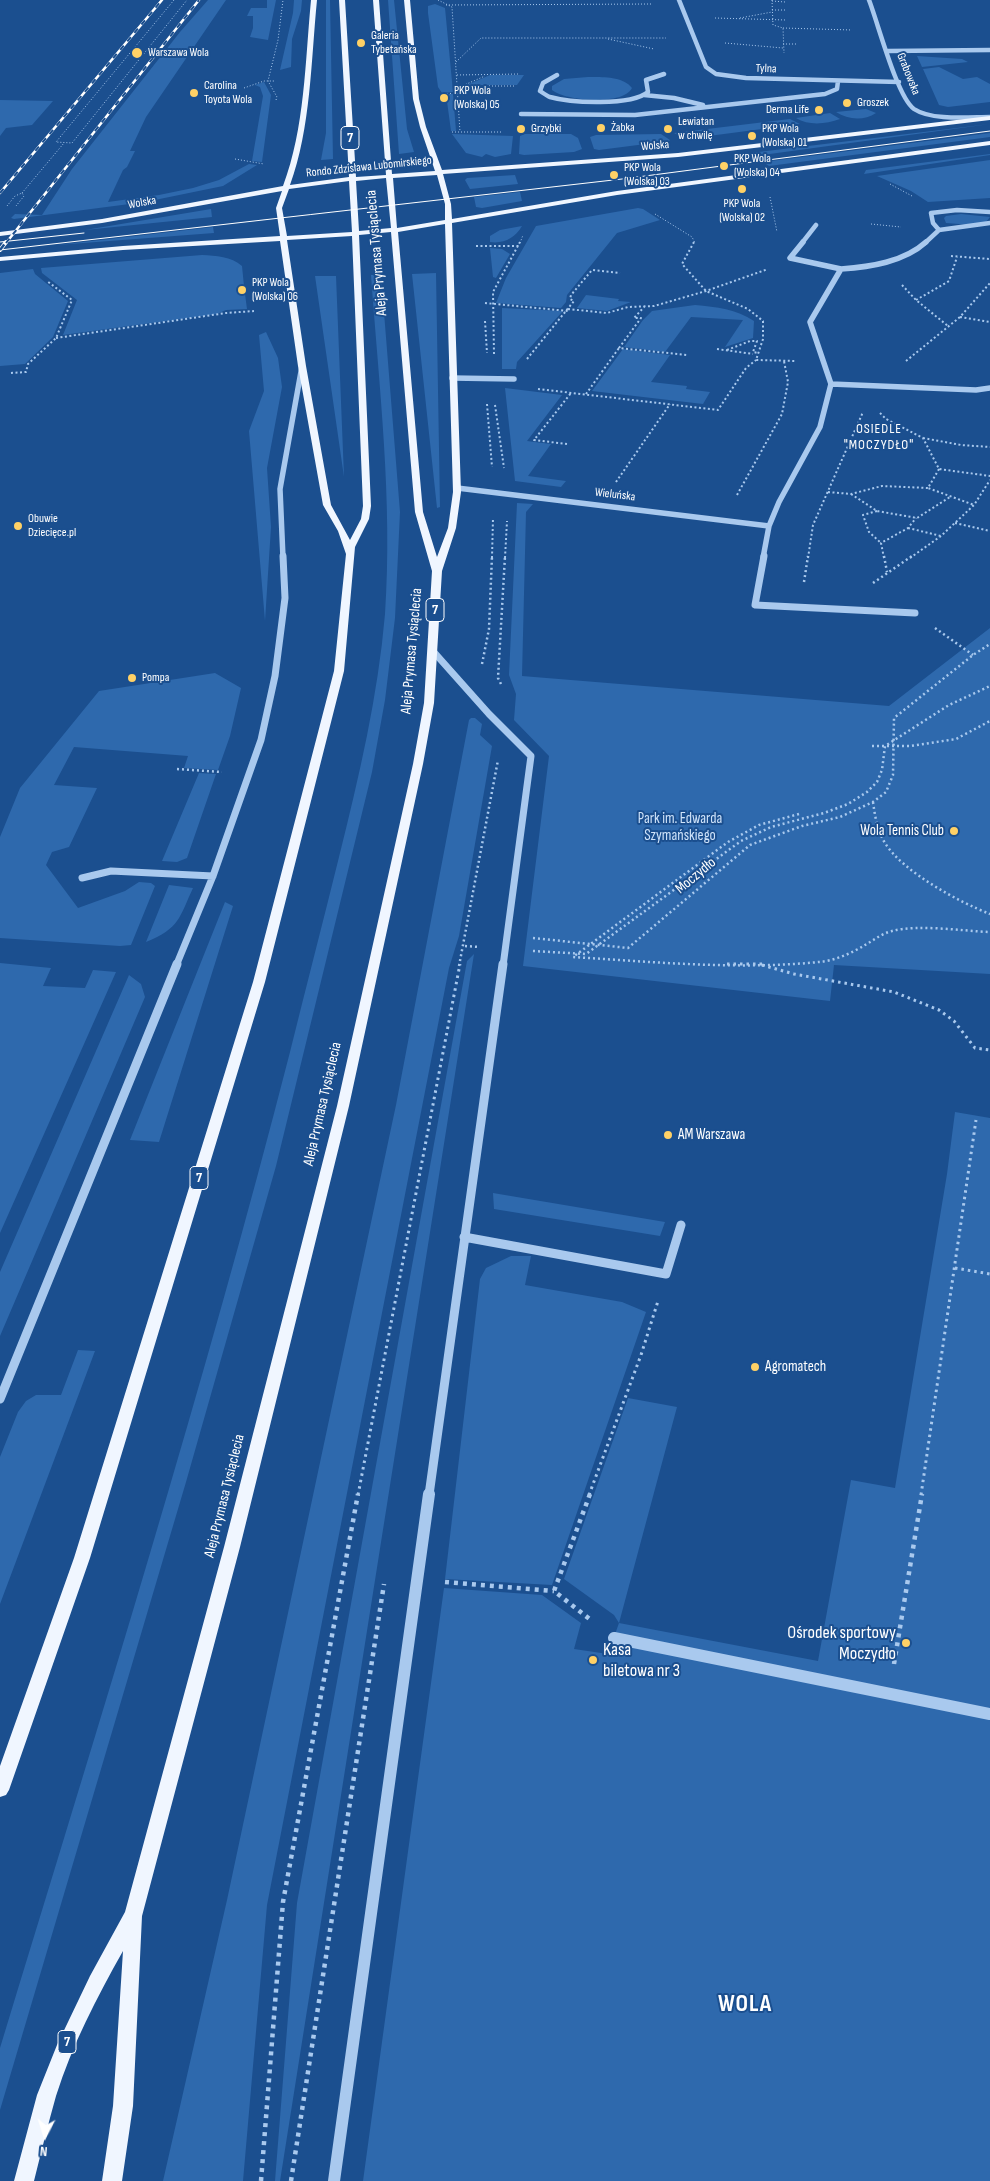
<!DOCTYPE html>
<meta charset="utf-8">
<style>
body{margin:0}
#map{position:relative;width:990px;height:2181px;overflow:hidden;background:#1b4f8f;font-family:"Sofia Sans Condensed",sans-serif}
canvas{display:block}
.north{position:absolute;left:20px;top:2111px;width:50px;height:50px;-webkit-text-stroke:4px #1b4f8f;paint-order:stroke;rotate:185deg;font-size:14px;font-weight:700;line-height:20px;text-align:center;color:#fff}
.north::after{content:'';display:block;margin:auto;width:18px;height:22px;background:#fff;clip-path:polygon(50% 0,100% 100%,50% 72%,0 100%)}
</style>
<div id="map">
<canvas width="990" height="2181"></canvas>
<div class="north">N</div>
</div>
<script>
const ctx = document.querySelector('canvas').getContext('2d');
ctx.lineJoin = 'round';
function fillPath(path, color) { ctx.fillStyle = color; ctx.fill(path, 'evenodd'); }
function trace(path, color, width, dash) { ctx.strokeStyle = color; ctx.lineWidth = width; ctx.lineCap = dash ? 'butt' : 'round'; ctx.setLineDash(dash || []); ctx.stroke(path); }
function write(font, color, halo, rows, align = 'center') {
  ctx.font = font + ' "Sofia Sans Condensed",sans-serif'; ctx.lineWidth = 4; ctx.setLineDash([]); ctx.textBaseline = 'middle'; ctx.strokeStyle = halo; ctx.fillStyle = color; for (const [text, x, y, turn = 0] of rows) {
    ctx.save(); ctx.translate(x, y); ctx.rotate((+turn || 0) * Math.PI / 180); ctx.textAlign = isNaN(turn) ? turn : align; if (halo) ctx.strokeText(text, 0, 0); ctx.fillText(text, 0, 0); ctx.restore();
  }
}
const green = new Path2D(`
 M208,0H226L146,117L130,151H135L127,167L123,170L108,202L159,195L193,188L219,180L249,164L257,165L223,186L145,202L14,219L11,218L15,214L42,215L72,169L180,32Z
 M267,0H276L268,40L250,37L253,28V16H247L251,8H267Z
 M294,0H302L301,11L292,39L291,67L280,70L293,13Z
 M326,0H330L333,159L321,160L326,133Z
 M388,0H394L407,129L414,152L399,154Z
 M435,4L445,8L453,92L442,93L438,87L428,13V6Z
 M917,56L962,59L968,62L922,67Z
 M939,67L963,79L977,77L990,84V102L948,107L939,105L923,69Z
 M490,75H524L517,85H467Z
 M588,77C602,77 623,76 632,88C623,106 565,101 552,90V86L564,79Z
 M264,82L271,95L262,162L252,161L263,96L260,87L255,85Z
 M446,94H453L456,131H451Z
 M0,100L53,101L32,125L6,128L0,136Z
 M866,109L876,113C864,121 848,120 836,112Z
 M830,113L840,119C826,124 809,126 796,118Z
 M790,119L800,124L686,139L674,133Z
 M990,124L755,156L750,153Z
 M990,133V137L769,166L763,162Z
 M452,134L513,136L511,154L495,157L486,154L482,157L466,153Z
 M525,134H571L578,138L582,149L574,152L524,155L519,154L520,136Z
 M661,134L670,140L669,141L599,150L594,149L590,137L596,135Z
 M990,154V155L864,174L866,170Z
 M990,160V198L928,202L911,191L877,176Z
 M515,175L518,184L470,189L465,180L467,178Z
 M520,192L522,201L482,208L476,207L474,197Z
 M638,208L643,209L660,220L617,233L567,295L566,302L561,308L496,303L506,278L536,226Z
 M211,209L212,217L85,230Z
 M961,214L990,217L986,222L972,225L946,223L944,218L946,216Z
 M522,226C515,238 504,244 490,242V236L500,230Z
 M213,227L214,233L57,245Z
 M490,248L502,249L510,254L496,278L493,277Z
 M202,255C216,256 231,256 242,266L244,286L238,287L239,294H245L247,309L226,310L217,314L63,335L77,300L42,273L41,268Z
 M33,269L35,274L68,301L53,337L25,364L0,366V273Z
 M436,273L440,507L437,508L412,274Z
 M371,275H381L400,512L395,618L385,700L372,772L276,1166L186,1482L0,2110V2048C101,1717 204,1387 290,1052C306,987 323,922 339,857C359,777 378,696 385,614C393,501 379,387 371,275Z
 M315,276H336L344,477Z
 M586,295L619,299L618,301L631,302L607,311L577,308Z
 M695,305C717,307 736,309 754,321L753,338L725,347L743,320L691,317L665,352L624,347L643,320L652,311Z
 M502,308L563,311L517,362L516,369H502Z
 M266,332L278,358L282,387L267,468L271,527L265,621L249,431L264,391L259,335Z
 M623,349L670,355L651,382L687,386L686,389L710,392L703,404L592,391Z
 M505,388L562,395L527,441L551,444L528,476L566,481L561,487L515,481Z
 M517,503L533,504L526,512L522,676L889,706L990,628V974L834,965L830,1001L523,966L549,756L514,720L516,694L509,675Z
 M215,673L241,688L230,736L218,770L184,768L188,756L74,747L54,785L97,788L69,847L52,852L46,865L78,908L125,891L139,882L151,883L155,886L131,945L120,946L0,938V837L20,788L99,691Z
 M471,718H475L482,724L480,735L492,746L459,936L449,968L267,1905L243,2181H163L227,1900L396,1105L469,720Z
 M199,773L216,774L187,858L177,862L162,861Z
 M169,885L193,888C179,918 180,928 146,942Z
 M225,902L233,906L159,1142L130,1140Z
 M474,954L280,2181H275L297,1903L467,961Z
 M0,963L51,968L43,986L85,988L93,970L116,972L0,1233Z
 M129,975L141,984L145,997L0,1336V1272Z
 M955,1112L990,1118V2181H363L444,1588L542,1595L581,1623L574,1649L608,1654L619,1623L614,1615L564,1579L628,1398L677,1407L619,1623L818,1661L851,1480L895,1488L947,1174Z
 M493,1193L665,1222L660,1236L494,1209Z
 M511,1256H531L525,1285L622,1302L646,1312L552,1585L445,1579L480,1279L486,1268Z
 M78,1350L95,1351L0,1604V1457L18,1412L26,1401L36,1395H61Z`);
const pathFar4 = new Path2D(`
 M174,0L56,142L72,143L187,0
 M438,0L452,7L460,132
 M772,0L773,25L783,28L784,53
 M772,1L785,2
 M446,5L653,4
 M772,10H786
 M715,18L786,20
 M740,18L772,12
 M783,28L852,30
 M608,39L654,49
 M725,43L783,48
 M783,44H797
 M456,62L481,38H666
 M457,75L519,74
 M457,86H462L485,76
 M462,86H516
 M244,88L264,81H275
 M441,94L458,93
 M276,100L277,97L268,81L278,40L283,0
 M452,132H503
 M235,159L264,164
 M890,184L912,196
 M22,193L64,143
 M770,197L777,232
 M7,206L15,196L22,193L24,196L16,206
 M655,214L692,237L695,243
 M871,224L901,227
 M520,243L523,235`);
const pathFar3 = new Path2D(`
 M694,242L682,264L706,291L748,309L763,321V339L756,360L796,361
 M476,246H519
 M951,256L990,259
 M902,285L916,300L948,326
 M916,300L949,281L957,257
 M485,303L568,311
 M645,306L634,318H641L619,348L687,355
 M568,309L607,313L628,307L654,306L706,291L768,269
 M960,317L990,322
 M485,321L487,353
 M56,338L226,313L254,311
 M717,349L753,354
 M727,350L750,341H757L753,352L758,353
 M494,354L493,292L520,242
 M527,359L574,301L570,299L571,295L592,270L620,273
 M906,361L960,317L990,283
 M11,373L26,372L28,364L56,338L72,300L47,281
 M538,389L718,410L746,368L756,360
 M586,394L619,348
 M487,404L492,467
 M495,405L504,468
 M880,413L886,419L923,438L939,469L990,476
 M923,438L961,445L990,447
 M567,444L534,440L571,393
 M939,469L928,488L974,505
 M616,482L670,404
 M828,492L851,494L882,486L928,488
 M851,494L877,511L917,518L950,497
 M737,495L782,414L788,382L784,361
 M877,511L863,515L869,532L881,543
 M955,523L990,531
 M908,528L941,536
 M492,558L493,518
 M505,558L507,521
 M808,558L813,525L863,412
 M884,558L881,543L908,528L916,518
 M910,558L941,536L974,505L990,480`);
const pathFar2 = new Path2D(`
 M884,556L887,572
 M804,582L808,556
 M873,583L912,556
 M935,628L973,655
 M482,664L489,629L492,556
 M501,684L498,678L505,556
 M872,746H910L956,739L990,721
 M177,769L222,772
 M873,802C875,816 877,830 885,843C903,872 959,902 990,914
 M799,814L759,825L728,842L573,957C654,962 738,970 819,962C834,961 852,953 865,945C874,940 881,934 892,931C918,924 962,931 990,932
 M533,938L628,948L750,845L802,826L840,817L873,802L886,792L893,775L894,718L973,655L990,644
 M465,946L479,947
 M533,951L586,954L741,841L771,827L824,813L848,804L867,792L877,782L882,770L885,746L949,705L990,686
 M762,965L764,966
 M459,966L498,760`);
const pathFar1 = new Path2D(`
 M727,964H765
 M762,965L794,974L894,992L939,1010L954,1021L975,1048L990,1050
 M955,1268L990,1274
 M358,1495L460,964
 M589,1495L641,1355L658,1301
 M921,1495L976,1120`);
const path = new Path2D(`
 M590,1494L554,1591L592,1621
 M445,1582L554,1591
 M894,1664L922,1494
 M261,2181L283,1902L358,1494
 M291,2181L384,1584`);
const minorFar4 = new Path2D(`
 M679,0L706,67L716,74L746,78L899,82
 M869,0C878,23 897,97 914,109C932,121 970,117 990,117
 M888,51L990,50
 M557,75L543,83L540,91C543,93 547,96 550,97C571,103 631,106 648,92L646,80L664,74
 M644,95L674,98L703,105
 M521,114L635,115L825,94L837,89L838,81
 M939,230L990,223
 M802,243L816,225
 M925,243L939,230L933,223L931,213L957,210L990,212`);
const minorFar3 = new Path2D(`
 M803,242L790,258L841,269L810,322L831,384L976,390L990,388
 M841,269C870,267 904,262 926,242
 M452,378L514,379
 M457,488L769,526
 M283,558L280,489L302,366
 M763,558L769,526L779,502L820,427L831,384`);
const minorFar2 = new Path2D(`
 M764,556L755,605L915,613
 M432,650L489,714L531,756L503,966
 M82,878L111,871L213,876
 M176,966L213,876L261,740L275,676L285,598L283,556`);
const minorFar1 = new Path2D(`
 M464,1237L666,1274L681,1225
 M0,1399L177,964
 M429,1495L503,964`);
const minor = new Path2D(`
 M614,1638L990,1714
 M334,2181L429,1494`);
const major = new Path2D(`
 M311,0H317C311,60 311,128 290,185L349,177L339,0H345L356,177L386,175L373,0H379L392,174L435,171L420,127L413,99L404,0H410L419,99L426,127L442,170L678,153L990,116V120L678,157L443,174L451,204L452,219L617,191L990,141V145L617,195L452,223L461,492L456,528L442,571L434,703L423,764L349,1106L240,1547L142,1916L133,2106L122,2181H102L113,2106L123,1951C97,1997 72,2045 56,2096C48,2124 41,2153 34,2181H14L37,2095L57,2045L90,1976L125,1912L224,1547L337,1106L413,764L424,703L432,571L415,512L391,232L359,235L371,506L369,519L355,547L344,671L265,982L90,1558L9,1790L6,1795L0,1797V1766L74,1558L253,982L334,671L346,554L338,531L323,505L298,366L280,241L123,250L0,261V257L123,246L280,236L276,208L282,191L102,223L0,236V232L102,219L283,186C305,128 305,62 311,0ZM437,175L445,204V220L397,228L393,178ZM386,178L391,228L359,231L356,181ZM349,181L352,232L287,236L282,208L289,189ZM445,224L453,492L448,528L437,557L423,512L398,232ZM352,236L363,506L361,519L350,540L331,505L306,366L287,240Z`);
const tram = new Path2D(`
 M0,242L84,233
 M0,250L622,179L990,131`);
const railFar1 = new Path2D(`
 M0,193L162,0
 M6,243L199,0`);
const rail = new Path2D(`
 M0,250L6,242`);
const markers = [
 [361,43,5,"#ffd166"],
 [137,53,6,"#ffd166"],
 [194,93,5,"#ffd166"],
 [444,98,5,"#ffd166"],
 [847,103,5,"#ffd166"],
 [819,110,5,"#ffd166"],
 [601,128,5,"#ffd166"],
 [521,129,5,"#ffd166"],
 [668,129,5,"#ffd166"],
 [752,136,5,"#ffd166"],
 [724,166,5,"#ffd166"],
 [614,175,5,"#ffd166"],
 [742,189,5,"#ffd166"],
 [242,290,5,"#ffd166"],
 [18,526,5,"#ffd166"],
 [132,678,5,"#ffd166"],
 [954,831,5,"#ffd166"],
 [668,1135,5,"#ffd166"],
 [755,1367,5,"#ffd166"],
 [906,1643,5,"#ffd166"],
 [593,1660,5,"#ffd166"]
];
const farPoinames = [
 ["Galeria",371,36],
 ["Tybetańska",371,50],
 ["Warszawa Wola",148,53],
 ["Carolina",204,86],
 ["Toyota Wola",204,100],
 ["PKP Wola",454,91],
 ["(Wolska) 05",454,105],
 ["Groszek",857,103],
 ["Derma Life",809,110,"right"],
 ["Lewiatan",678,122],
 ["w chwilę",678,136],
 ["Żabka",611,128],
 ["Grzybki",531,129],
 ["PKP Wola",762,129],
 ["(Wolska) 01",762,143],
 ["PKP Wola",734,159],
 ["(Wolska) 04",734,173],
 ["PKP Wola",624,168],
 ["(Wolska) 03",624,182],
 ["PKP Wola",742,204,"center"],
 ["(Wolska) 02",742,218,"center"],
 ["PKP Wola",252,283],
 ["(Wolska) 06",252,297],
 ["Obuwie",28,519],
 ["Dziecięce.pl",28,533],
 ["Pompa",142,678]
];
const farStreetnames = [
 ["Tylna",766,69,2],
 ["Grabowska",908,74,68],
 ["Wolska",655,146,-5],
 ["Rondo Zdzisława Lubomirskiego",369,167,-6],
 ["Wolska",142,203,-10],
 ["Wieluńska",615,495,7]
];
const shields = [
 [350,138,18],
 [435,610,18],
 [199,1178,18],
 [67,2042,18]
];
const shieldNames = [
 ["7",350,138],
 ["7",435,610],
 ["7",199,1178],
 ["7",67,2042]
];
const farNeighbourhoodnames = [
 ["OSIEDLE",879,429],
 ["\"MOCZYDŁO\"",879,445]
];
const streetNames = [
 ["Aleja Prymasa Tysiąclecia",377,253,-95],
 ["Aleja Prymasa Tysiąclecia",412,651,-85],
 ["Moczydło",696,876,-40],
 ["Aleja Prymasa Tysiąclecia",323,1104,-77],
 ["Aleja Prymasa Tysiąclecia",225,1496,-76]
];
const parkNames = [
 ["Park im. Edwarda",680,819],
 ["Szymańskiego",680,836]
];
const poiNames = [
 ["Wola Tennis Club",944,831,"right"],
 ["AM Warszawa",678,1135],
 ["Agromatech",765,1367]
];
const nearPoinames = [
 ["Ośrodek sportowy",896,1633],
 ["Moczydło",896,1654],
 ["Kasa",603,1650,"left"],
 ["biletowa nr 3",603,1671,"left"]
];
const nearDistrictnames = [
 ["WOLA",745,2005]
];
fillPath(green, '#2e69ad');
trace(pathFar4, '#a9c9ee', 1, [1, 2]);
trace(pathFar3, '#a9c9ee', 2, [2, 2.5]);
trace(pathFar2, '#a9c9ee', 2.5, [2, 3]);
trace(pathFar1, '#a9c9ee', 3, [2.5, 4]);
trace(path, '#a9c9ee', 4.5, [4, 5]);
trace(minorFar4, '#a9c9ee', 4.5);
trace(minorFar3, '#a9c9ee', 5.5);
trace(minorFar2, '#a9c9ee', 7);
trace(minorFar1, '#a9c9ee', 9);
trace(minor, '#a9c9ee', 12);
fillPath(major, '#f0f6ff');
trace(tram, '#fff', 1);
trace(railFar1, '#fff', 2.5);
trace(rail, '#fff', 4);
trace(railFar1, '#1b4f8f', 2, [5.5]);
trace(rail, '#1b4f8f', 2.5, [7]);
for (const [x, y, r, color] of markers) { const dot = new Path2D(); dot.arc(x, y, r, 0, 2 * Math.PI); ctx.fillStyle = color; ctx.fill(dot); trace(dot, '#1b4f8f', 2); }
write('12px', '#fff', '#1b4f8f', farPoinames, 'left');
write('12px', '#fff', '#1b4f8f', farStreetnames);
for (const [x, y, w] of shields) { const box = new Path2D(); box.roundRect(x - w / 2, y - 11.5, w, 23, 4); ctx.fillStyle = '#1b4f8f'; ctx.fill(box); trace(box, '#fff', 1); }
write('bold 14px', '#fff', null, shieldNames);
ctx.letterSpacing = '1px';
write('14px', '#fff', '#1b4f8f', farNeighbourhoodnames);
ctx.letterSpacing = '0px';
write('15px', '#fff', '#1b4f8f', streetNames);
write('15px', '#cfe3fa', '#1b4f8f', parkNames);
write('15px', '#fff', '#1b4f8f', poiNames, 'left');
write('18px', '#fff', '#1b4f8f', nearPoinames, 'right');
ctx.letterSpacing = '1px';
write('bold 24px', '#fff', '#1b4f8f', nearDistrictnames);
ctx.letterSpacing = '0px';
</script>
